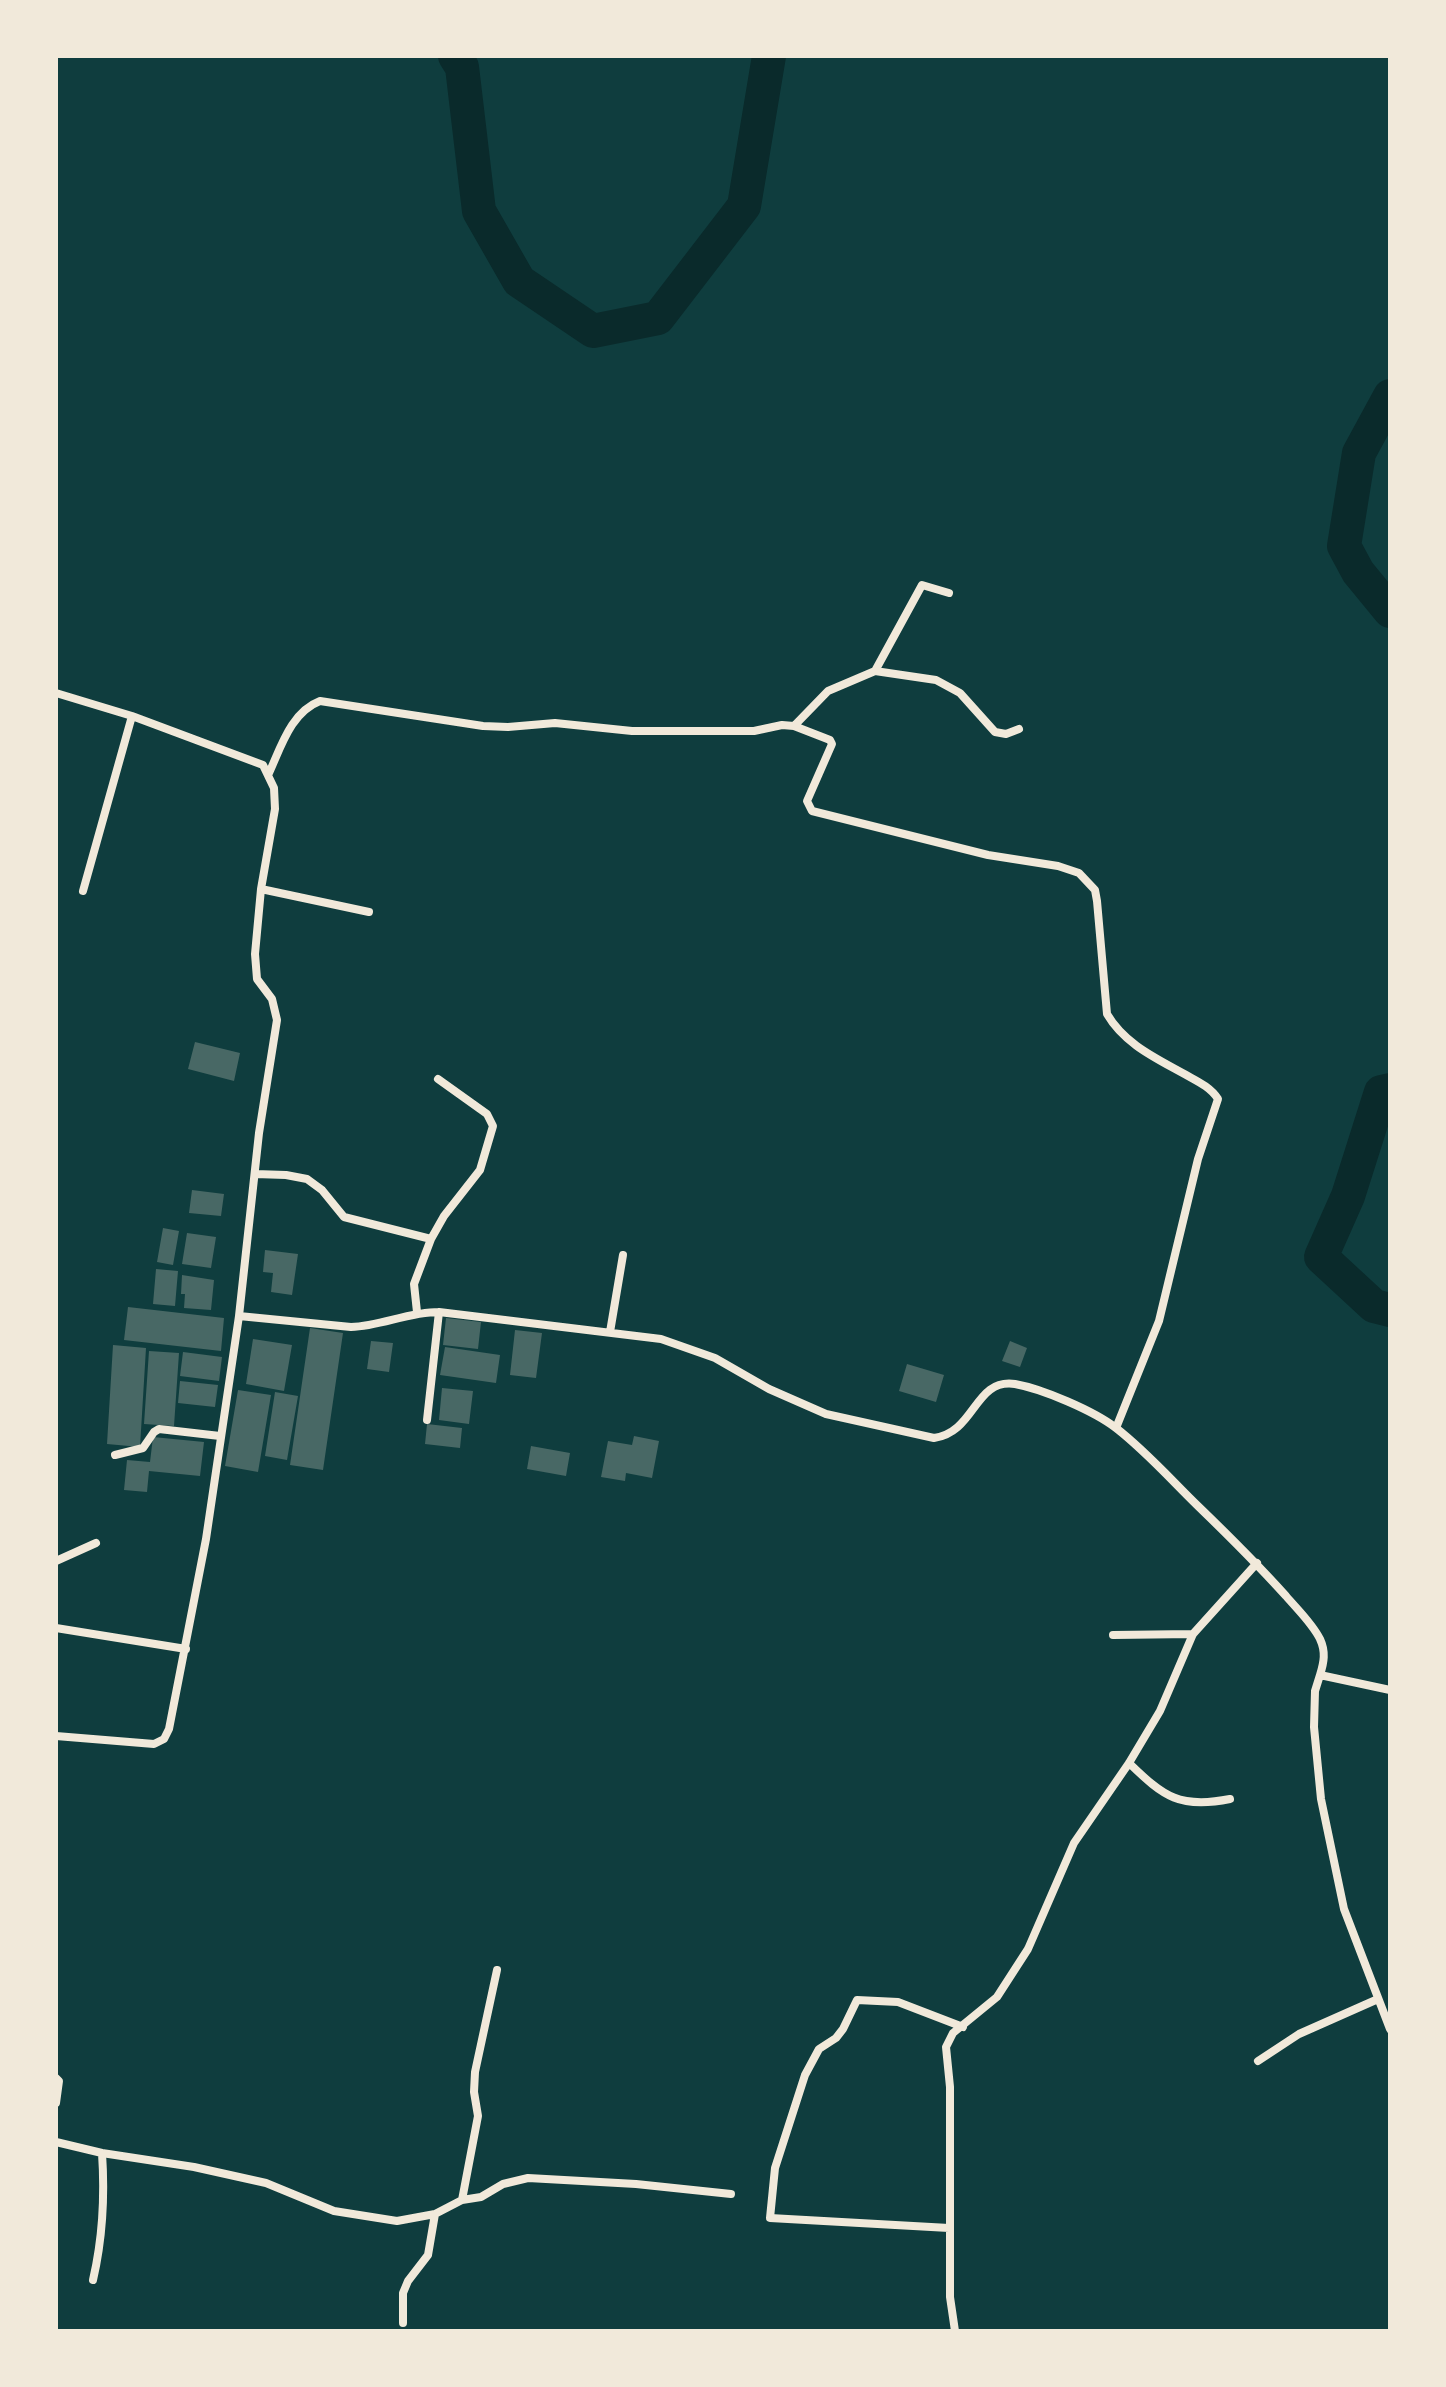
<!DOCTYPE html>
<style>
body{margin:0}
#map{position:relative;width:1446px;height:2387px;overflow:hidden;background:#0f3d3e;font-family:"Asap Condensed",sans-serif}
canvas{display:block}
.frame{position:absolute;inset:0;border:58px solid #f1e9da;pointer-events:none}
</style>
<div id="map">
<canvas width="1446" height="2387"></canvas>
<div class="frame"></div>
</div>
<script>
const ctx = document.querySelector('canvas').getContext('2d');
ctx.lineJoin = 'round';
function trace(path, color, width, dash) { ctx.strokeStyle = color; ctx.lineWidth = width; ctx.lineCap = dash ? 'butt' : 'round'; ctx.setLineDash(dash || []); ctx.stroke(path); }
function fillPath(path, color) { ctx.fillStyle = color; ctx.fill(path, 'evenodd'); }
const river = new Path2D(`
 M455,56L462,67L479,211L519,281L593,331L658,318L744,206L769,56
 M1390,396L1359,453L1344,546L1358,572L1390,611
 M1390,1090L1381,1092L1348,1196L1321,1257L1374,1306L1390,1310`);
const building = new Path2D(`
 M195,1042L240,1053L234,1081L188,1069Z
 M192,1190L224,1194L221,1216L189,1213Z
 M163,1228L179,1231L173,1265L157,1262Z
 M187,1233L216,1237L211,1268L182,1264Z
 M265,1250L298,1254L292,1295L271,1292L273,1273L263,1272Z
 M156,1269L178,1271L175,1306L153,1304Z
 M182,1275L214,1280L211,1310L184,1308L185,1294H181Z
 M128,1307L224,1318L221,1351L124,1340Z
 M446,1318L481,1322L478,1349L443,1345Z
 M310,1328L343,1333L323,1470L290,1465Z
 M515,1330L542,1333L536,1378L510,1375Z
 M253,1339L292,1345L284,1391L246,1384Z
 M371,1341L393,1343L389,1372L367,1369Z
 M1010,1341L1027,1348L1020,1367L1002,1361Z
 M113,1345L146,1348L140,1447L107,1444Z
 M445,1347L500,1355L496,1383L440,1375Z
 M149,1351L179,1353L174,1426L144,1424Z
 M183,1352L222,1357L219,1381L180,1376Z
 M907,1364L944,1375L936,1402L899,1391Z
 M180,1381L218,1385L215,1407L178,1403Z
 M442,1388L473,1391L469,1424L439,1420Z
 M238,1390L271,1395L258,1472L225,1466Z
 M275,1392L298,1396L287,1460L265,1456Z
 M427,1424L462,1428L460,1448L425,1444Z
 M634,1436L659,1441L652,1478L626,1473L625,1481L601,1477L608,1441L632,1445Z
 M153,1437L204,1442L200,1476L149,1471L147,1492L124,1490L127,1460L150,1462Z
 M531,1446L570,1453L566,1476L527,1469Z`);
const minor = new Path2D(`
 M875,671L922,585L949,593
 M56,693L132,716L263,765L274,788L275,809L261,889L255,954L257,979L272,999L277,1020L259,1133L239,1316L351,1327C381,1326 408,1312 439,1312L661,1339L715,1358L769,1389L826,1414L934,1438C976,1432 974,1378 1015,1384C1043,1389 1094,1411 1116,1428C1147,1452 1173,1482 1200,1508C1230,1537 1258,1565 1286,1596C1297,1609 1312,1623 1320,1639C1326,1652 1324,1662 1320,1675L1390,1690
 M794,726L830,740L832,744L807,801L812,811L988,855L1058,866L1079,873L1095,890L1097,901L1107,1014C1125,1045 1158,1059 1188,1076C1199,1082 1211,1088 1218,1099L1198,1159L1159,1321L1116,1428
 M269,773C281,747 291,712 320,701L483,726L508,727L555,723L632,731H754L782,725L794,726L828,691L875,671L936,680L960,693L995,732L1006,734L1019,729
 M261,889L369,912
 M83,891L132,716
 M255,1174L286,1175L307,1179L322,1190L344,1217L431,1239
 M417,1312L414,1284L431,1239L444,1216L480,1170L493,1126L487,1114L438,1079
 M610,1332L623,1255
 M427,1420L439,1312
 M115,1455L143,1448L154,1432L159,1429L220,1436
 M56,1561L96,1543
 M56,1628L186,1649
 M1113,1635L1193,1634
 M1320,1675L1315,1691L1314,1727L1321,1799L1344,1909L1390,2029
 M56,1736L154,1744L164,1739L169,1729L206,1539L239,1316
 M1129,1763C1164,1797 1180,1809 1230,1799
 M1258,2061L1299,2034L1378,1999
 M56,2078L59,2081L56,2103
 M56,2142L102,2153L194,2167L266,2183L334,2211L397,2221L435,2214L462,2200L481,2197L503,2184L528,2178L636,2184L731,2194
 M462,2200L478,2116L474,2092L475,2072L497,1970
 M949,2228L770,2218L775,2168L805,2075L819,2049L836,2038L843,2029L857,2000L898,2002L963,2027
 M93,2280C103,2237 105,2197 102,2153
 M403,2323V2293L408,2281L428,2255L435,2214
 M955,2331L950,2297V2087L946,2047L953,2033L997,1997L1028,1949L1074,1843L1129,1763L1160,1711L1193,1634L1257,1563`);
trace(river, '#0a2a2b', 34);
fillPath(building, '#486865');
trace(minor, '#f1e9da', 8);
</script>
